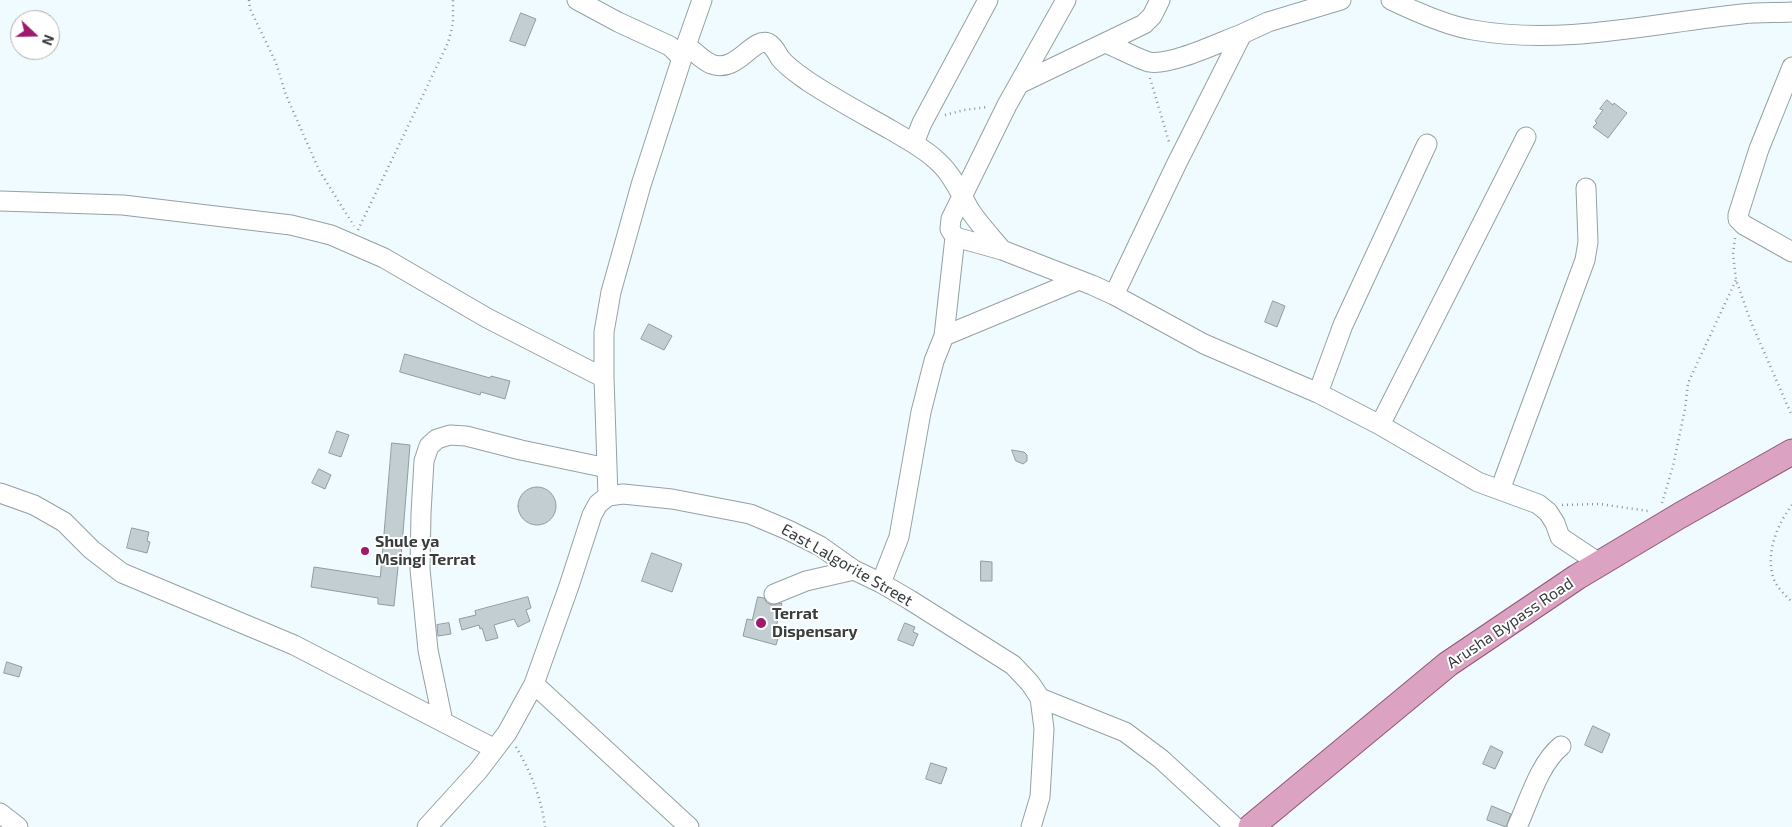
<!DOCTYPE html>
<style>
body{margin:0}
#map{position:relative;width:1792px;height:827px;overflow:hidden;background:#effbfe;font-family:"Exo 2",sans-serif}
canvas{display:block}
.north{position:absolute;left:10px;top:10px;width:50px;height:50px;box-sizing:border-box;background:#fff;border:1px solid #afb1b2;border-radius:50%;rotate:111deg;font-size:14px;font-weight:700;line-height:20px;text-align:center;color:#383d3e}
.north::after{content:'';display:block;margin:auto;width:18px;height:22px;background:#9d1a6d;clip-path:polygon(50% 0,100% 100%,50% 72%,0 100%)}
</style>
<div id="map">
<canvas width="1792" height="827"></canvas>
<div class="north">N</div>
</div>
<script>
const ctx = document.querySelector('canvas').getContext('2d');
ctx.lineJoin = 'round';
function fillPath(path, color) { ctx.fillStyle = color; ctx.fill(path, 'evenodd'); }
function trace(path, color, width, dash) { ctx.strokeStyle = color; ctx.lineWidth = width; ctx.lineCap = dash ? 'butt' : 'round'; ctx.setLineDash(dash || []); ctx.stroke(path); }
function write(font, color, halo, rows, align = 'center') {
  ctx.font = font + ' "Exo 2",sans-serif'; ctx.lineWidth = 4; ctx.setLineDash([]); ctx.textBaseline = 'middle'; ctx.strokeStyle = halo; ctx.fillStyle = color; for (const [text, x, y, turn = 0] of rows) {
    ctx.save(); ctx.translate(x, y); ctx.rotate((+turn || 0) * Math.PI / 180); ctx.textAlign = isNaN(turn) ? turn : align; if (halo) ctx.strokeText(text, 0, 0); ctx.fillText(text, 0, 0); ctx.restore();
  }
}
const building = new Path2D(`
 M521,13L536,19L525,46L510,41Z
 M1607,100L1613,105L1614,103L1627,113L1608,138L1593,127L1597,123L1595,121L1603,110L1600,109Z
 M1273,301L1285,306L1277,327L1265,322Z
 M649,324L672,336L664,350L641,339Z
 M405,354L490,378L491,376L510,381L505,399L481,392L480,395L400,372Z
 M337,431L349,435L341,457L329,453Z
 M392,443L410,445L401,558H399L394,606L378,604V598L311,587L314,567L380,577Z
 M1012,450L1024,452L1027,455V461L1023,464L1016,461Z
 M319,469L331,475L325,489L312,483Z
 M518 506a19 19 0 1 1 38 0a19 19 0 1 1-38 0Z
 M132,528L149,532L147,541L150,542L147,553L127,548Z
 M652,553L682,564L672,592L642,581Z
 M981,561L992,562V581H981Z
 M528,597L531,608L526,610L530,621L518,627L514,619L494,625L498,638L486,641L482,628L480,629L479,625L462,630L459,619L476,615L475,611Z
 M758,597L764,598L767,603L772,605L782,603L776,627L781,628L776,645L743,636L747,619L752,620Z
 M449,623L451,634L438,636L437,625Z
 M905,623L915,627L913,632L918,634L913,646L898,640Z
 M7,662L22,667L19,677L4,673Z
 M1593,726L1610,734L1602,753L1585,745Z
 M1491,746L1503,752L1495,769L1483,764Z
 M931,763L947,768L941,784L926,779Z
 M1492,806L1511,814L1506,827L1487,820Z`);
const path = new Path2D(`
 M249,0L250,9L276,63L286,95L319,170L354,226
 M1150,78L1169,142
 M945,115L964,110L988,107
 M358,230L448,43L453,23V0
 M1735,238L1733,254L1736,280L1751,322L1792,416
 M1662,503L1673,466L1685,409L1688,383L1736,280
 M1562,505L1600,504L1648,511
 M1792,505C1778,523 1767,550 1772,573C1774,585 1784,594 1792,602
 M516,747C530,770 542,800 545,827`);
const minor = new Path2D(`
 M577,0L618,22L670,46L682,58L641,185L611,292L604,332V378L608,496
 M1391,0C1414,11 1448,26 1473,30C1563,46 1653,23 1742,14C1759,12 1776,13 1792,12
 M1106,43C1118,48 1138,59 1149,62C1171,66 1220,42 1242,34
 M687,46C695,52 702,60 711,64C737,74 752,37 768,43C774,46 777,53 780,58C788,68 798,74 809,82C835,99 863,114 891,130C906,139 922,147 935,159C952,173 960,193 971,212C980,225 992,238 1002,250
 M682,57L702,0
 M1792,67L1759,149L1738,215V219L1744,225L1792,252
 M1019,84L1144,24L1152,16L1160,0
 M914,143L922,123L988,0
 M0,201L123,205L291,225L331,235L384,258L487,318L604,378
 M955,237L1002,250L1092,285L1114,295L1204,344L1318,393L1380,425L1478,482L1538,504L1548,512L1555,523L1560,537L1599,563
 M1114,295L1176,165L1242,34L1268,22L1341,0
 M944,336L1079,280
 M1318,393L1343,325L1427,144
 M1380,425L1526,137
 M1500,490L1585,260L1588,242L1586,188
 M0,493L34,505L64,522L92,550L122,573L294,645L495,749
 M881,583L899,537L921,412L934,361L944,336L955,237L950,229L951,219L1007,105L1066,0
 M774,594L806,581L854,570
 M534,684L689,827
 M1040,698L1125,732L1161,759L1235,827
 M443,722L428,650L420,569L421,513L424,461L429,446L437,439L450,435L466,436L521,450L607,468
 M0,813L18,827
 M427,827L478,771L507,733L534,684L569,586L592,515L598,504L608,496L623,494L672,499L750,514L788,530L820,546L854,570L881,583L910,600L1013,665L1030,683L1040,698L1044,729L1040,797L1031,827
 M1517,827C1529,801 1539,764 1561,746`);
const major = new Path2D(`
 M1251,827L1448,664L1577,577L1679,516L1792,452`);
const markers = [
 [365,551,5,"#9d1a6d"],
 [761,623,6,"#9d1a6d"]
];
const poiNames = [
 ["Shule ya",375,542],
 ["Msingi Terrat",375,560],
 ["Terrat",772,614],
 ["Dispensary",772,632]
];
const streetNames = [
 ["East Lalgorite Street",847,565,30],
 ["Arusha Bypass Road",1510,623,-34]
];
fillPath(building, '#c2ced1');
trace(building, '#919c9f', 1);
trace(minor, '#95a1a3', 21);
trace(major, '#925678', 27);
trace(path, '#8b9395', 2.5, [1, 4]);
trace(minor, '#fff', 19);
trace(major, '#dba2c1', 25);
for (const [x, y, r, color] of markers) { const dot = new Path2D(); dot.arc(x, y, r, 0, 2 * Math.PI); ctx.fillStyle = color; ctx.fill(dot); trace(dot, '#fff', 2); }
write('bold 16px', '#383d3e', '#fff', poiNames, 'left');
write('16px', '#383d3e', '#fff', streetNames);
</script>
